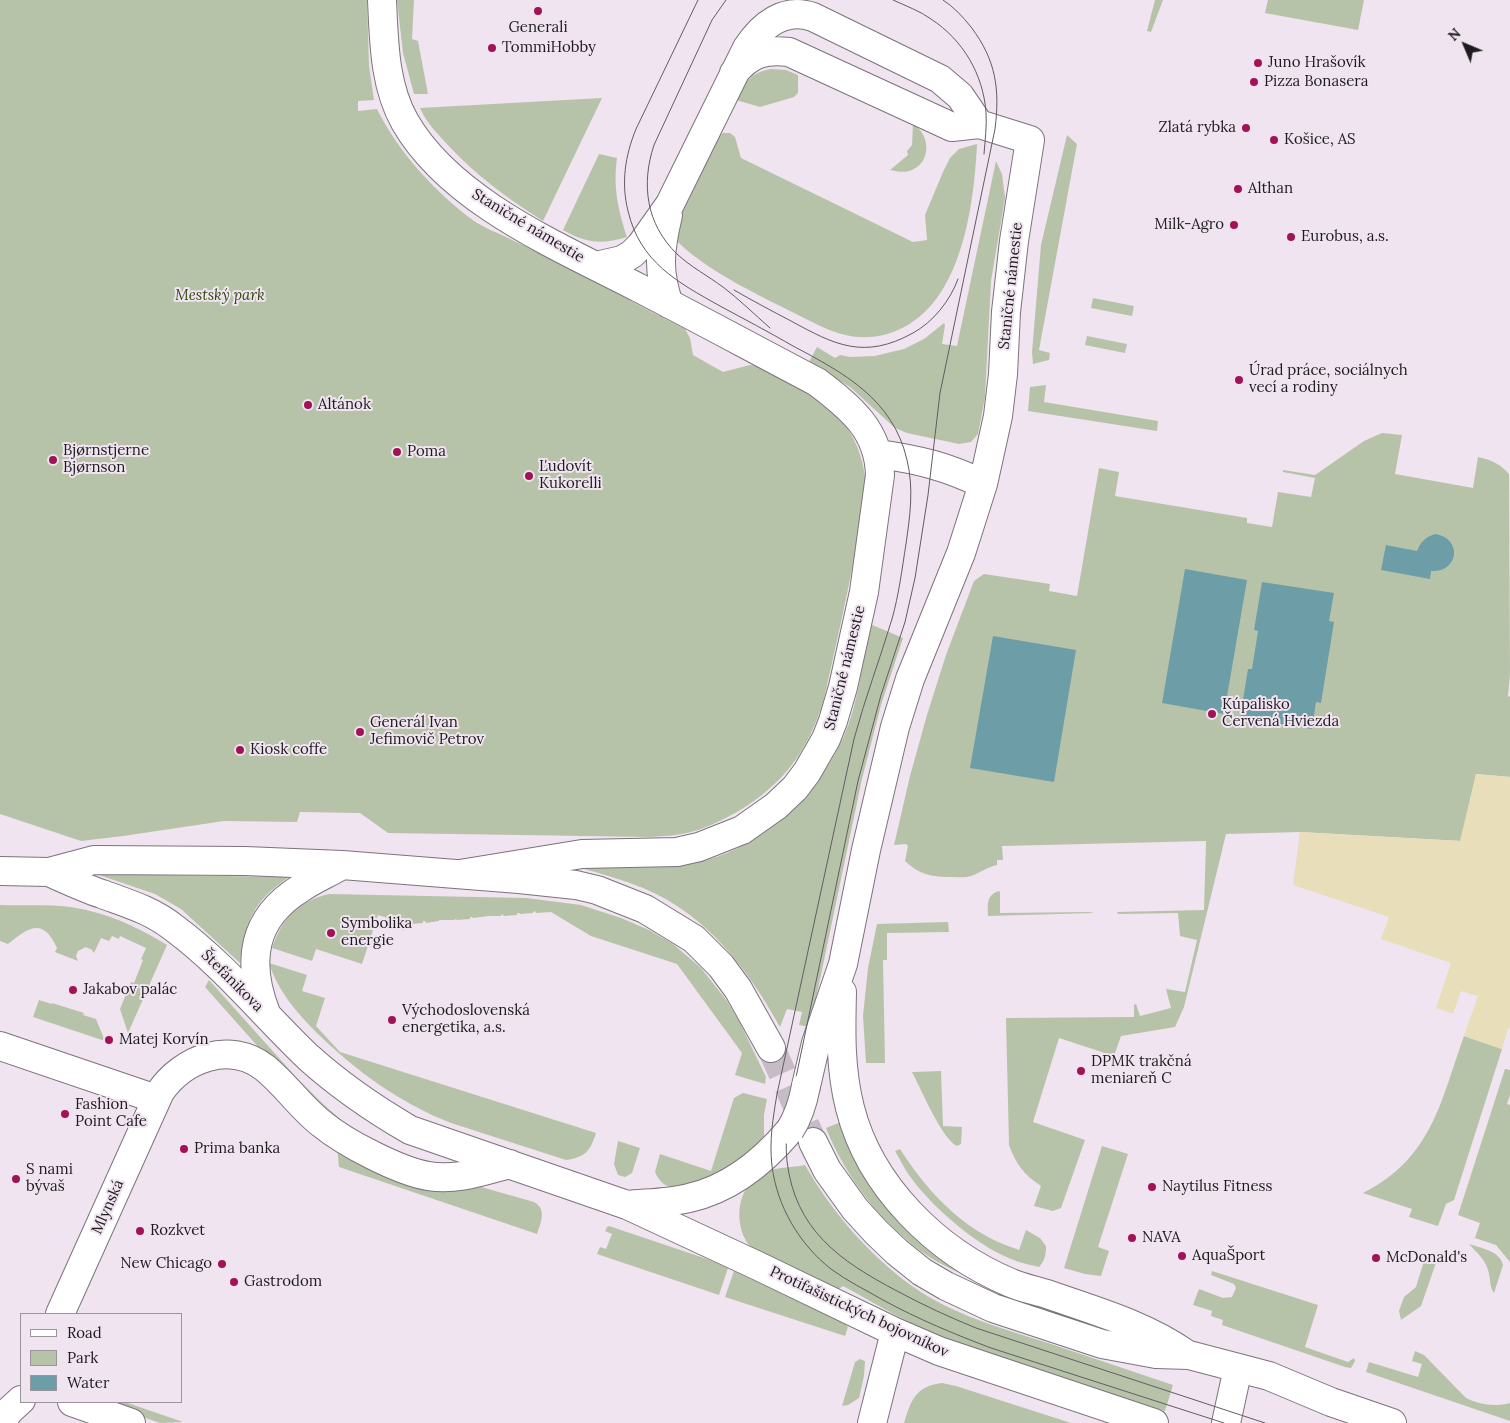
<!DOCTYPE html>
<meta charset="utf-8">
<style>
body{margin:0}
#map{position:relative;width:1510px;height:1423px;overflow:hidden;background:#efe4ef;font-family:Lora,serif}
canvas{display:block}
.legend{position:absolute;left:20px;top:1313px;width:162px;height:90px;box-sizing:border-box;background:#efe4ef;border:1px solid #9c949c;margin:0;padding:6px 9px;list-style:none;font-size:15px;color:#1f1c1f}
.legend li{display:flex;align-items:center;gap:10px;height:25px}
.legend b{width:25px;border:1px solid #9c949c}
.north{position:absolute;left:1440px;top:20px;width:50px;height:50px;-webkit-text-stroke:4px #efe4ef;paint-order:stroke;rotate:315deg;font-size:14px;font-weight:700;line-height:20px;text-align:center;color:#1f1c1f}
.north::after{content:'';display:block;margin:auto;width:18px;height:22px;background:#1f1c1f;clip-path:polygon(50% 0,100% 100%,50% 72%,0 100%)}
</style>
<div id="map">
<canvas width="1510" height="1423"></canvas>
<ul class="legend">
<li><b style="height:6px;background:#fff"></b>Road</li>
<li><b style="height:14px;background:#b7c3a9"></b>Park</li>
<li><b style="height:14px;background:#6d9ea7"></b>Water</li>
</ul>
<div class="north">N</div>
</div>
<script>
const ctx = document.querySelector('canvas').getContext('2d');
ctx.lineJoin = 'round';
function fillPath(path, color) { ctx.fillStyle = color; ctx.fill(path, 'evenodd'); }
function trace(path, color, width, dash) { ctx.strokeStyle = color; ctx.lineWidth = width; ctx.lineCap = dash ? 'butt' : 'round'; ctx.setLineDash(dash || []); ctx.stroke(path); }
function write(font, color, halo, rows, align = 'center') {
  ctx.font = font + ' Lora,serif'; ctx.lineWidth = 4; ctx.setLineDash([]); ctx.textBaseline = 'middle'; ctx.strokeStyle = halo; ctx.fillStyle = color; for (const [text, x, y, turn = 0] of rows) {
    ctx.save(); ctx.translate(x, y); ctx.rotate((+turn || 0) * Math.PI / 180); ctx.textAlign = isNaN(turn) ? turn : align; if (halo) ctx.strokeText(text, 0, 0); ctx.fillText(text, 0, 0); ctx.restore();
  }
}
const green = new Path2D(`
 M0,0H367L369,66L374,100L358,101V111L377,109C399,153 435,192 474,221C486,229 499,233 512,240C530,248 548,258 566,267C606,287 645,309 685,329L690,338L693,355L723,372L750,365L757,366C785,381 821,395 842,421C855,437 862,456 865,476C868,503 859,533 854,559C845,606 834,653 824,699C808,751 784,784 737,812C722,820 707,828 691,832C677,836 663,836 649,837L388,833L360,813L300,812L297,822L224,821L123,836L81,841L0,814Z
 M397,0H414L412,39L418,41L428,94H414L403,53Z
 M1155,0H1163L1151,32L1147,31Z
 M1268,0H1364L1358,30L1265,13Z
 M771,69L786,70L798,75V93L794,97L760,107L736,100C744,82 750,73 771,69Z
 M602,98L543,221C507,198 474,174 446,143C436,132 426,122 420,108Z
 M913,124C931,135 932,164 909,171C903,173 896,171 890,170L908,155L907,151L912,145Z
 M723,133H730L735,137L741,158L913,242L927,240L925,215L943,172L950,158L959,149L977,144C974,205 962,303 898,330C868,343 841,337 814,323C768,299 706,273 672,236L716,139Z
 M1067,135L1077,144L1039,350L1050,353L1049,360L1033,364L1032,352L1041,245Z
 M599,154L617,158C613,188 618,209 627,237C601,245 586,243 563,230Z
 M996,161L1002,174L1005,198L991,281L985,397L978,434L971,442L959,444L907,433L895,428L850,387L809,362L817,347L835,358L840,355L850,357L875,356L904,349L924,339L944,323L945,325L942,344L957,346Z
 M1093,298L1134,306L1132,316L1091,308Z
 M1087,336L1127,344L1125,353L1085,345Z
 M1046,385L1044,402L1158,421L1157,431L1028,411L1030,387Z
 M1382,433L1402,435L1395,474L1473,488L1478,457C1492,460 1500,464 1509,474L1510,674L1508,696L1510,697V777L1476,774L1461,841L1300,832L1226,834L1184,1007L1175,1027L1121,1036L1114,1056L1059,1038L1033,1122L1085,1140L1061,1208L1053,1211L1034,1206L1041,1186C1024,1175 1016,1164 1009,1145L1006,1018L1134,1017V1005L1136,1004L1140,1016L1171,1008L1166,989L1185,992L1197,940L1180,936L1178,913L1118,914L1117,912L1204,910L1206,841L1002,846L1003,860H997V865C987,867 980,873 971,876C965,878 958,877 952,877C932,877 920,875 905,861L908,846L906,844L894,845L910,776L927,715L946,655L974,581L984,574L1050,584L1049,591L1077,596L1099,468L1119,472L1115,496L1247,518V523L1272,527L1278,492L1311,497L1315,478L1283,472V470L1315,475L1364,441Z
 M870,624L903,638L881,705L862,779L810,1027L799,1025L802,1012L787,1009L780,1027C748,969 706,914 643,888C623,880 602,874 581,868V867C616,867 652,869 687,864C754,855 816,798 843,738C858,706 863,660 870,624Z
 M96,874L289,877C253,901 245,922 240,963L181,909L155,894Z
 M999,891L1000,892V913L1089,912L1094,913L988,916C988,904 986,895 999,891Z
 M329,894L526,898L581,905L621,918L649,930L673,944L701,968L727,1001L740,1023L766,1077L765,1084L735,1075L742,1053L677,964L591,936L551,912L536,913L535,911L533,912V913L520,914L519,913H517V915L504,916L502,914L501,916H488L473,918L472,917H470V919L457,920L455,919L454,920H439V921L426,923L425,921H423V923L410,924L407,923L405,925L404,931L402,930L403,923L378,915L362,964L316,949L312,961L272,948C283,917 297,902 329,894Z
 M0,905C23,906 47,904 70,907C106,912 136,926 167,945L128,1033L120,1009L131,982L134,983L143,960L141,959L146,948L120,936L119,939L112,936L109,941L101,938L94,953L92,950L86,947L78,951L76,956L78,961L55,952L57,948C43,918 30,926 8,944L0,941Z
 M948,922L949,932L887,933V960H883L885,1063H866L863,1016L868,968L877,924Z
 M269,963L307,975L302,991L325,998L316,1026L340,1052L596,1133C590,1151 586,1157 566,1160C537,1151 508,1141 479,1132C461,1126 443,1121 426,1112C385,1092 350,1065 318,1034C297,1013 278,991 269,963Z
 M209,980L296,1077L321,1102L340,1119L372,1140L354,1136L268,1058L205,987Z
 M39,1000L52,1004V1003L84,1013L83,1015L96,1019L105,1041L33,1017Z
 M1464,1036L1502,1049L1454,1200L1446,1204L1438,1226L1409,1217L1412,1209L1363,1193C1432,1158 1440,1103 1464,1036Z
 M1505,1069L1510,1070V1095L1507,1104L1510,1105V1262L1496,1245L1475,1238L1480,1223L1458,1215Z
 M941,1071L943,1126L962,1127L961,1144L957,1146C942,1139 921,1089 912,1072Z
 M743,1093L767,1099L764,1115V1141L748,1157L714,1178L674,1188C664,1186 659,1181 655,1172L660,1154L711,1171L734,1098Z
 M841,1122L935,1253L975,1281C961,1273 945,1267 931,1258C885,1228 846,1179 826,1128Z
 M618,1141L640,1148L632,1173L625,1177L618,1175L614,1164Z
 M337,1146L534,1202C547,1209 541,1222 537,1234L339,1167Z
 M1102,1146L1128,1154L1098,1247L1109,1251L1101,1276L1085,1274L1064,1268Z
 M900,1149C923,1185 952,1218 990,1238C999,1243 1009,1246 1019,1250L1026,1230L1040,1238L1046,1246C1046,1254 1045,1261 1039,1267C1026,1264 1014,1261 1002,1255C972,1241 928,1203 909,1175C904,1168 900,1159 895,1151Z
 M805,1165C832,1212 868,1254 912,1286C953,1315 1001,1328 1048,1343C1090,1357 1131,1371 1173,1385L1165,1411C1092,1388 1016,1367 944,1338C909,1324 876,1304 843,1286L839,1289L751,1247C737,1233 736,1205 746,1189C750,1183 755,1180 761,1176C764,1174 767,1171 771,1170C782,1167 794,1167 805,1165Z
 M609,1226L707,1259L728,1268L719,1295L597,1254L600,1247L606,1249L612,1234L605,1231L607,1227Z
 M1469,1244C1481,1248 1500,1251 1503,1265L1494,1293C1489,1287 1491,1278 1488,1270C1485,1259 1476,1252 1469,1244Z
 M1431,1257H1438L1421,1306L1401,1320L1399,1311L1404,1297L1416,1287L1424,1261Z
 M734,1271L845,1324L848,1327L845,1336L725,1297Z
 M1212,1271L1318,1305L1305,1347L1348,1362L1354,1358L1355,1361L1351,1368L1345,1367L1222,1325L1223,1320L1211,1316L1212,1311L1193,1305L1199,1289L1223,1298L1232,1297L1236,1288L1234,1284L1211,1275Z
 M1415,1351L1424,1355L1466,1398C1480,1405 1495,1407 1510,1403V1421L1366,1372L1369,1362L1418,1377L1422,1364L1412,1361Z
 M860,1359L865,1361L864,1376L859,1398L848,1405L842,1406L855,1362Z
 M942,1383L956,1386L1071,1423H904C911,1401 915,1386 942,1383Z
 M100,1402H125L183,1422L160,1423Z`);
const sand = new Path2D(`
 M1476,774L1510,777V1029L1508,1028L1502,1049L1464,1036L1478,996L1461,991L1453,1014L1436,1008L1451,963L1381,939L1389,917L1293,885L1300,832L1460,841Z`);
const water = new Path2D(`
 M1435,534C1463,538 1459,573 1431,571L1430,579L1381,570L1386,545L1417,551C1421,541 1426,537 1435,534Z
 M1185,569L1247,580L1224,714L1162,703Z
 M1262,582L1334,593L1329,621L1334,622L1321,703L1316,702L1312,729L1240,718L1248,669H1252L1258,631L1254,630Z
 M993,636L1076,650L1054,782L970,768Z`);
const minorTunnel = new Path2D(`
 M771,1048L813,1142`);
const minor = new Path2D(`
 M382,0C384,41 384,85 405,122C451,202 560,247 639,288C699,319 758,351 817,382C850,407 879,430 880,475L864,592L843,687L833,721L826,739L807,772L795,788L776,806L742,830L699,847L677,852L582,854L460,874
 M734,73C750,54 764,49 789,52L952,127L979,124L1030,140L1014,241L1006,312L1003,374L998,416L983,484L961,553L910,679L895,727L866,850L843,964L816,1043L806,1086
 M668,215C660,249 657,271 669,304
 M596,266L622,260L632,254L641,245L670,204L747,48C762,25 784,7 813,17L940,79L960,96L979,124
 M879,454C920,460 945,466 983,484
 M0,871L49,872L94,860L245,861L342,865L519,879L576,885L597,890L645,909L694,939L721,966L738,989L771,1048
 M49,872C67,880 84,888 102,894C129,904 151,910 174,928C224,965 263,1014 308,1057C339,1085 374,1109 410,1130L627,1205L756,1265L895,1332L939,1351L1154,1423
 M842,992C841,1031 840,1069 850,1108C870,1187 937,1252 1011,1283C1022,1288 1035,1290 1047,1294C1095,1311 1143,1324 1185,1353
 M266,1013C246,962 252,918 301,888C314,879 329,873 342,865
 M0,1046L156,1099
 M813,1142L827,1170L855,1209L876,1232L897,1252L922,1272L946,1286L993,1308L1102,1344L1156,1354L1189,1355L1269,1376L1331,1402L1392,1423
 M627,1205C647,1203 669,1203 689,1198C730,1189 763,1162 790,1130
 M60,1314L160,1092C183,1059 229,1040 265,1068C286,1085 301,1108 322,1124C345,1143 399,1171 428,1176C456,1181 483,1171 510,1164
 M72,1402L131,1423
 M1,1423L9,1411L21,1400
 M872,1423L895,1332
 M1226,1423L1238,1368`);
const tram = new Path2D(`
 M698,0L636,129C625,156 621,183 628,211C640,262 677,282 720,306C744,319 769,332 793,346C844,373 893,399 907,460C914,489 910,515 906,544C902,569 899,594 892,619C880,659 865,698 854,739L777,1094C773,1118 769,1141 772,1166C777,1206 799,1244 831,1269C847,1281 866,1290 883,1300C918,1319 954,1334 991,1348L1224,1423
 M726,0L712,20L654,145C641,184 646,224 677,254C691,267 708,276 723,287C740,300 754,314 770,328
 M893,0C906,6 920,11 931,19C963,40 983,74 986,112C987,126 985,141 984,154
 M943,0C954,7 963,17 971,27C996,60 1000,89 995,129L940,393L928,495L915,578L905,622L881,695L858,781L795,1082C790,1108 784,1134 787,1161C795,1230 840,1261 897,1291C923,1305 949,1317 976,1328L1265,1423
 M734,290C753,301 772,311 791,321C835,345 864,360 913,333C933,322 950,301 958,279`);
const minorBridge = new Path2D(`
 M790,1130C799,1116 803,1102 806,1086`);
const markers = [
 [538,11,5,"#a21257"],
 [492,48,5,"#a21257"],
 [1258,63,5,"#a21257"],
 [1254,82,5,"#a21257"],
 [1246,128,5,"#a21257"],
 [1274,140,5,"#a21257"],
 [1238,189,5,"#a21257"],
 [1234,225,5,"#a21257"],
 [1291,237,5,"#a21257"],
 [1239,380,5,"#a21257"],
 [308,405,5,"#a21257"],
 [397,452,5,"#a21257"],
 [53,460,5,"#a21257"],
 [529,476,5,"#a21257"],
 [1212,714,5,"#a21257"],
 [360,732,5,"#a21257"],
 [240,750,5,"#a21257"],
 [331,933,5,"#a21257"],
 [73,990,5,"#a21257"],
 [392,1020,5,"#a21257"],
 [109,1040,5,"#a21257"],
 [1081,1071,5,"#a21257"],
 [65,1114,5,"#a21257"],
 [184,1149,5,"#a21257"],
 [16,1179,5,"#a21257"],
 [1152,1187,5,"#a21257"],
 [140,1231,5,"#a21257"],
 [1132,1238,5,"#a21257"],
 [1182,1256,5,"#a21257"],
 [1376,1258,5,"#a21257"],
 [222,1264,5,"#a21257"],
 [234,1282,5,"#a21257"]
];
const poiNames = [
 ["Generali",538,28,"center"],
 ["TommiHobby",502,48],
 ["Juno Hrašovík",1268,63],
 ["Pizza Bonasera",1264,82],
 ["Zlatá rybka",1236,128,"right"],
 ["Košice, AS",1284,140],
 ["Althan",1248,189],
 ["Milk-Agro",1224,225,"right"],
 ["Eurobus, a.s.",1301,237],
 ["Úrad práce, sociálnych",1249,371],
 ["vecí a rodiny",1249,388],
 ["Altánok",318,405],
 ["Bjørnstjerne",63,451],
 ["Bjørnson",63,468],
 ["Poma",407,452],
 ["Ľudovít",539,467],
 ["Kukorelli",539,484],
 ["Kúpalisko",1222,705],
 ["Červená Hviezda",1222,722],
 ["Generál Ivan",370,723],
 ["Jefimovič Petrov",370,740],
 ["Kiosk coffe",250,750],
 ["Symbolika",341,924],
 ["energie",341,941],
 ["Jakabov palác",83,990],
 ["Východoslovenská",402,1011],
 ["energetika, a.s.",402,1028],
 ["Matej Korvín",119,1040],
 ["DPMK trakčná",1091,1062],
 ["meniareň C",1091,1079],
 ["Fashion",75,1105],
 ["Point Cafe",75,1122],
 ["Prima banka",194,1149],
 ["S nami",26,1170],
 ["bývaš",26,1187],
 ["Naytilus Fitness",1162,1187],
 ["Rozkvet",150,1231],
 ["NAVA",1142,1238],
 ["AquaŠport",1192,1256],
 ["McDonald's",1386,1258],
 ["New Chicago",212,1264,"right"],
 ["Gastrodom",244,1282]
];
const streetNames = [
 ["Staničné námestie",528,226,31],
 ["Staničné námestie",1011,286,-84],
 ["Staničné námestie",845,668,-76],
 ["Štefánikova",232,981,45],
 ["Mlynská",108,1207,-66],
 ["Protifašistických bojovníkov",859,1312,25]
];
const parkNames = [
 ["Mestský park",220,296]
];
fillPath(green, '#b7c3a9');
fillPath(sand, '#e8deb9');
fillPath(water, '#6d9ea7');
trace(minorTunnel, '#c5bcc5', 28, [28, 14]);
trace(minor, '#7c737c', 30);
trace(minor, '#fff', 28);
trace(tram, '#625c62', 1);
trace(minorBridge, '#7c737c', 30, []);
trace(minorBridge, '#fff', 28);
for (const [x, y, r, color] of markers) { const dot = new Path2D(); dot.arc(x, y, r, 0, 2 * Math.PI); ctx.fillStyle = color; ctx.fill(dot); trace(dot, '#efe4ef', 2); }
write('15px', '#1f1c1f', '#efe4ef', poiNames, 'left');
write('15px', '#1f1c1f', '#efe4ef', streetNames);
write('italic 15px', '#344911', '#efe4ef', parkNames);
</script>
